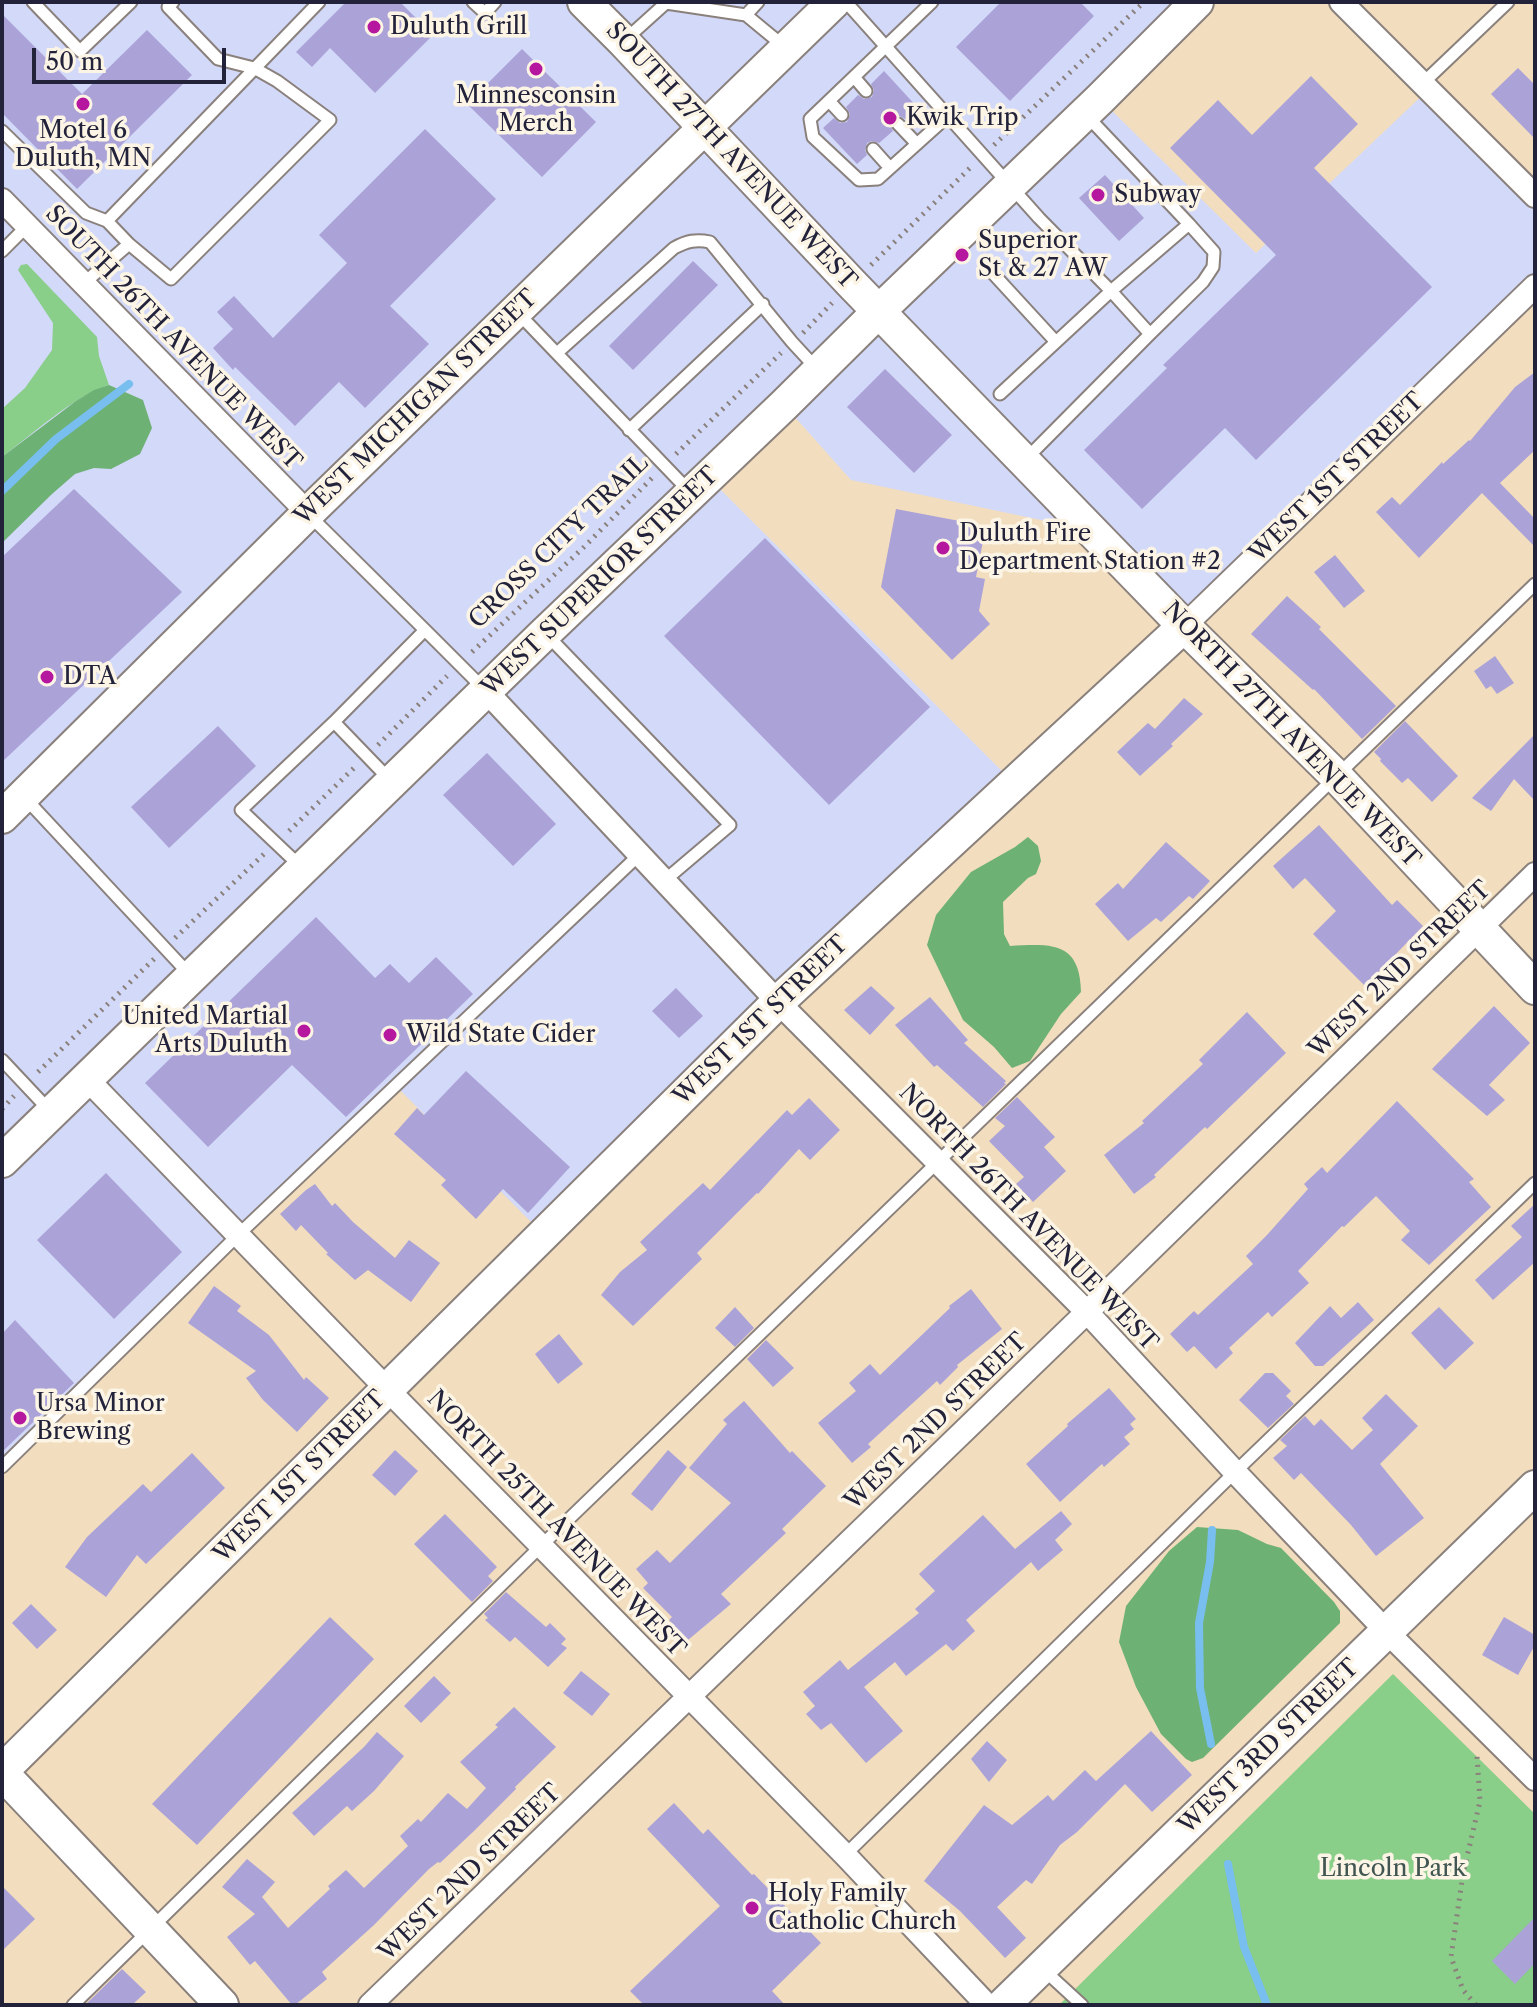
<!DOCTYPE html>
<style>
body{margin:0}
#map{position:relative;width:1537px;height:2007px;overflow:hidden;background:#f2ddbe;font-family:"Libre Caslon Text",serif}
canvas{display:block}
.frame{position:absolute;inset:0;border:4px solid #22223b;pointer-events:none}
.scale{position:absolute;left:32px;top:48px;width:194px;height:36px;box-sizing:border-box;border:4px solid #22223b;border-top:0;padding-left:10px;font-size:24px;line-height:28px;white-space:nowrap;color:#22223b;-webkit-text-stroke:6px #fcf5e5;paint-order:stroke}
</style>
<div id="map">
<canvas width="1537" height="2007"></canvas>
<div class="frame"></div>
<div class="scale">50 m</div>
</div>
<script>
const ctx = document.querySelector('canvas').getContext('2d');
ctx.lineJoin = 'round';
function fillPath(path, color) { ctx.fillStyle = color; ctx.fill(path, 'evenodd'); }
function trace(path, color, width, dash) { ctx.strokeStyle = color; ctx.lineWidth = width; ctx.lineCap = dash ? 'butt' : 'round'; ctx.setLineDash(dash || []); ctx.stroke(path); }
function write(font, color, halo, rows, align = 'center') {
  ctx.font = font + ' "Libre Caslon Text",serif'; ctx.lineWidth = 7; ctx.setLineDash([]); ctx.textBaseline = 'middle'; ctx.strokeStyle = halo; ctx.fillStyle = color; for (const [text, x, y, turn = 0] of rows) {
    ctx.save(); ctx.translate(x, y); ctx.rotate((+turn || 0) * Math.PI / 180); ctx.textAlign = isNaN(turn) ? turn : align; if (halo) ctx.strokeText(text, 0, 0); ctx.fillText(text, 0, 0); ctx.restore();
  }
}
const built = new Path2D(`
 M2,2H1198L1100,99L1256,253L1428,90L1535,196V286L1184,626L1093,531L851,480L785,406L709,478L1014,783L544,1235L396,1086L2,1467Z`);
const green = new Path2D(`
 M27,264L97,337L99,356L109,385C72,397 33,434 2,457V409L25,388L52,350L53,323L18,270L21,265Z
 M1393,1674L1535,1814V2005H1059Z`);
const forest = new Path2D(`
 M109,385L143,400L152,428L140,454L111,469L94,468L75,474L52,494L2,543V457L76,401L94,390Z
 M1028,837L1038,846L1041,861L1036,874L1028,878L1003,902L1004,934L1010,946C1051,944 1080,941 1081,992L1061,1014L1030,1061L1012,1068L994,1047L963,1020L927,945L936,915L971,872L1015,847Z
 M1197,1527L1238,1530L1267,1544L1281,1548L1334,1602L1340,1611V1623L1203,1758L1192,1762L1186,1759L1161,1734L1136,1687L1119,1642L1126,1606L1169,1551Z`);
const stream = new Path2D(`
 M2,491L56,439L129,384
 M1211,1744L1200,1688L1199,1623L1210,1562L1212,1530
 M1228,1864L1244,1947L1267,2005`);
const building = new Path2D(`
 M346,2H400L433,35L375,93L330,48L312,67L296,52Z
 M1001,2H1080L1094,16L1010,101L956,47Z
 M2,14L82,94L147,30L192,75L77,189L2,113Z
 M522,49L596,122L542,177L467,104Z
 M1518,68L1535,85V139L1491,94Z
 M884,71L918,108L905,119L900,116L893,117L890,125L893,131L879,143L872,141L867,143L865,150L867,155L857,164L823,128L834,118L840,123L847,122L850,114L846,107L858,95L864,99L872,97L874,90L871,84Z
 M1311,76L1358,124L1314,168L1432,287L1256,460L1225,428L1142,509L1084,450L1167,368L1163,365L1276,255L1170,148L1218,100L1252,135Z
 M425,129L496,199L390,306L429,344L365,408L339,382L295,426L235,367L233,370L213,348L233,329L217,312L234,296L273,338L347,263L319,235Z
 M1105,175L1144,218L1119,241L1079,198Z
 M693,261L718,285L633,370L609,346Z
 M885,369L952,435L914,473L847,407Z
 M1535,372V450L1500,483L1535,519V547L1482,493L1419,558L1376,512L1392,497L1400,505L1442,462L1443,464L1469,440L1470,441L1515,387Z
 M74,489L182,592L2,762V557Z
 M896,509L986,526L976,577L985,579L979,611L990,624L952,660L881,587Z
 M765,538L930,707L829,805L664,636Z
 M1335,555L1365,591L1344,608L1314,572Z
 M1287,596L1321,627L1319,629L1396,706L1362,739L1314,689L1313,690L1251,634Z
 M1495,656L1514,683L1497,694L1491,686L1486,689L1474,671Z
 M1184,698L1203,714L1171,744L1173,746L1140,776L1117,752L1148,723L1155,729Z
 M1405,721L1458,776L1432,802L1408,778L1402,783L1380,761L1381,759L1374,752Z
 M218,726L256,766L169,848L131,807Z
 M1535,734V801L1514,779L1491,811L1472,798Z
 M487,753L556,824L513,866L443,795Z
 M1319,825L1392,905L1397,900L1423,926L1365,986L1313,934L1336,911L1305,878L1293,889L1273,866Z
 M1166,842L1210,881L1193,899L1189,896L1161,922L1156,918L1128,941L1095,904L1118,883L1123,889Z
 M316,917L375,978L390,964L409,983L436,957L473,994L346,1117L292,1065L208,1147L145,1083Z
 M871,986L895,1008L870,1035L844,1010Z
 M676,988L703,1016L679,1038L652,1011Z
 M930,997L968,1040L964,1043L1006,1081L1004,1083L1006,1084L983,1107L937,1065L934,1067L895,1025Z
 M1494,1006L1530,1043L1489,1085L1505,1100L1487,1116L1432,1069Z
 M1247,1012L1286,1053L1207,1129L1205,1127L1154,1175L1156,1177L1134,1194L1104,1155L1144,1123L1142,1121L1203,1064L1199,1060Z
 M466,1071L570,1167L528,1213L503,1189L476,1219L441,1185L446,1180L394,1134L417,1108L424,1115Z
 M1017,1097L1055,1137L1044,1147L1066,1171L1033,1202L1016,1184L1024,1177L989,1141L1005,1126L995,1118Z
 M809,1098L840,1130L810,1160L799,1149L758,1194L757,1193L697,1253L702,1259L633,1326L601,1295L620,1272L647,1250L640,1242L703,1183L710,1190L787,1110L792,1115Z
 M1397,1101L1474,1179L1469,1182L1491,1207L1429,1265L1401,1240L1410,1231L1376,1196L1344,1227L1342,1226L1298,1271L1309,1283L1272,1317L1268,1312L1229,1348L1233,1353L1216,1369L1194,1346L1187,1352L1170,1334L1194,1311L1198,1315L1253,1264L1246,1256L1267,1235L1308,1189L1304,1184L1322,1167L1327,1173Z
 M106,1173L182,1252L114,1319L37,1240Z
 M315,1184L332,1206L335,1203L353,1222L395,1258L409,1240L440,1263L411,1302L368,1270L355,1280L326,1254L328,1253L301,1225L296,1231L280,1214L306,1190Z
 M1535,1204V1262L1493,1300L1475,1280L1522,1237L1511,1226Z
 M214,1286L241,1306L237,1311L269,1335L304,1380L306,1377L329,1398L297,1432L263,1400L246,1378L256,1371L188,1323Z
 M971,1289L1002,1329L957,1365L958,1367L940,1385L937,1381L868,1444L871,1447L852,1463L818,1423L856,1391L849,1383L870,1364L880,1375L950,1308L949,1306Z
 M1358,1302L1374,1320L1323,1366H1315L1295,1343L1330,1306L1341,1318Z
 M735,1307L754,1328L735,1347L715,1328Z
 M1439,1307L1474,1343L1445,1370L1411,1333Z
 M15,1320L74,1383L2,1452V1334Z
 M559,1334L583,1364L558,1384L535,1354Z
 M766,1340L794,1368L773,1387L747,1359Z
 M1265,1373H1273L1291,1391L1286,1396L1294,1404L1268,1428L1239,1400Z
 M1109,1388L1136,1419L1130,1424L1134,1429L1124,1437L1130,1444L1104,1467L1102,1464L1060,1502L1026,1464L1068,1426L1067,1424Z
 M1386,1394L1418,1426L1380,1464L1424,1518L1376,1556L1351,1525L1301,1473L1294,1480L1273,1458L1287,1446L1280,1440L1305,1416L1314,1426L1321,1419L1352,1450L1373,1430L1362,1418Z
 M744,1401L790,1453L792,1451L826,1486L782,1529L786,1533L721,1594L731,1604L688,1640L669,1620L672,1617L643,1588L648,1583L636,1569L657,1550L670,1563L731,1503L689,1468L727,1424L723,1420Z
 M395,1450L418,1471L395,1496L372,1475Z
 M668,1450L687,1467L652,1511L631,1494Z
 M192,1453L225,1488L146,1564L137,1555L106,1597L65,1567L87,1537L143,1484L151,1492Z
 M1061,1511L1072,1524L1055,1540L1063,1550L1038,1571L1031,1562L966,1620L975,1631L953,1651L946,1644L906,1676L895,1662L864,1687L903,1731L866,1763L831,1723L821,1730L806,1714L815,1706L803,1692L840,1660L848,1670L919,1613L915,1609L935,1591L919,1574L983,1515L1015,1549Z
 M445,1514L497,1567L488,1576L493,1581L472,1602L414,1544Z
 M506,1592L546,1627L550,1623L566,1639L561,1644L567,1648L548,1667L515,1637L510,1642L485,1620L488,1618L484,1614Z
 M31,1604L57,1630L37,1649L12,1623Z
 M330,1617L374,1659L197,1845L152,1804Z
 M1504,1617L1535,1635V1645L1518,1675L1482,1655Z
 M581,1671L610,1694L592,1716L563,1693Z
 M434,1676L451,1693L421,1723L404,1706Z
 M514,1707L556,1747L515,1787L516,1789L474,1831L440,1863L438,1862L429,1869L374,1925L322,1972L327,1979L295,2005H292L255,1961L250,1965L227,1937L255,1914L222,1887L247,1859L275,1882L262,1897L288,1928L330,1889L328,1886L346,1870L364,1888L408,1846L400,1836L418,1819L421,1822L448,1793L467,1809L486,1788L460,1762L498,1727L495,1725Z
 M1151,1731L1192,1775L1152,1812L1125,1784L1077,1832L1060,1845L1032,1884L1026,1880L997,1907L1026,1938L1005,1958L960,1911L924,1881L984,1805L1012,1825L1048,1795L1053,1801L1085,1770L1096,1781Z
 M377,1732L404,1756L374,1791L352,1811L347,1806L314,1836L292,1813L364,1747Z
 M987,1741L1007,1760L989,1782L971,1759Z
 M674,1803L703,1834L708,1829L752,1875L754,1874L821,1943L772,1991L785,2005H644L630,1991L720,1906L647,1829Z
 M2,1886L35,1919L2,1951Z
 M1535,1917V1963L1515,1984L1492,1961Z
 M122,1969L146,1992L132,2005H85Z`);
const path = new Path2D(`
 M994,145L1144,2
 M871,265L972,166
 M803,333L832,303
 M676,454L781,353
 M472,652L584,547L654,476
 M378,745L447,676
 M289,831L356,766
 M175,938L264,854
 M38,1072L154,959
 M2,1109L14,1096
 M1476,2005L1463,1990L1451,1957L1463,1874L1480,1801L1477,1756`);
const lane = new Path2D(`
 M33,2L80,51L131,2
 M473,2L485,13L495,2
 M846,2L1039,218L1111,291L1150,334
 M932,2L810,119L813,137L859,180L878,179L948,116
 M746,15L758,2
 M625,40L666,3L746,15L786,48
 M854,77L866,91
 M1422,84L1508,2
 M829,101L842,115
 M898,124L917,144
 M2,131L86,213L107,221
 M873,149L890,168
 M129,244L171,279L330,120L277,81L254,68L218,59L168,7L173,2
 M2,251L27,226
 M988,268L1056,342
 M83,284L129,244L107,221L319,2
 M518,313L689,491
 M557,353L674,248C687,241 696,239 710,242L792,342L816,368
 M1000,394L1111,291L1189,224L1088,117
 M629,430L763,304
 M1025,460L1150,334L1203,282L1213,267L1214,252L1189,224
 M309,515L425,630
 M548,636L730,825L664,881
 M334,722L389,779
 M26,799L189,974
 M300,866L241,810L334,722L425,630L484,689
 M2,1060L49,1110
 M2,1467L238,1235L640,854
 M845,1855L1235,1472L1535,1183
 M1045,1971L1082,2005
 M73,2005L542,1545L1535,584`);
const street = new Path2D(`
 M1341,2L1535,196
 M2,200L308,513
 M1184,626L1535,286
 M486,691L778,1002L1087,1312L1235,1472L1387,1632L1535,1779
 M87,1079L388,1390L845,1855L987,2005
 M370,2005L1087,1312L1535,874`);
const secondary = new Path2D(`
 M584,2L623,41L852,284L1184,626L1336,776L1535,988
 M2,817L308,513L834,2
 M2,1161L545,633L784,405L879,311L1100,99L1197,2
 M2,1771L778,1002L1184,626
 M2,1773L222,2005
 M1003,2005L1535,1487`);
const markers = [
 [374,27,8,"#b5179e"],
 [536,69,8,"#b5179e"],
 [83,104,8,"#b5179e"],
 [890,118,8,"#b5179e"],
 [1098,195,8,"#b5179e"],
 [962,255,8,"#b5179e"],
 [943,548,8,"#b5179e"],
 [47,677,8,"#b5179e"],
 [304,1031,8,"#b5179e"],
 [390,1035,8,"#b5179e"],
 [20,1418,8,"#b5179e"],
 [752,1908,8,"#b5179e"]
];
const poiNames = [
 ["Duluth Grill",390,27],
 ["Minnesconsin",536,96,"center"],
 ["Merch",536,124,"center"],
 ["Kwik Trip",906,118],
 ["Motel 6",83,131,"center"],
 ["Duluth, MN",83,159,"center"],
 ["Subway",1114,195],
 ["Superior",978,241],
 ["St & 27 AW",978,269],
 ["Duluth Fire",959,534],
 ["Department Station #2",959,562],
 ["DTA",63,677],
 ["United Martial",288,1017,"right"],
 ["Arts Duluth",288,1045,"right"],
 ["Wild State Cider",406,1035],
 ["Ursa Minor",36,1404],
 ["Brewing",36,1432],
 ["Holy Family",768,1894],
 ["Catholic Church",768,1922]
];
const streetNames = [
 ["SOUTH 27TH AVENUE WEST",731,156,47],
 ["SOUTH 26TH AVENUE WEST",173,338,46],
 ["WEST MICHIGAN STREET",416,408,-44],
 ["WEST 1ST STREET",1337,478,-44],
 ["CROSS CITY TRAIL",559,542,-44],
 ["WEST SUPERIOR STREET",600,582,-44],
 ["NORTH 27TH AVENUE WEST",1291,735,46],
 ["WEST 2ND STREET",1400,970,-44],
 ["WEST 1ST STREET",761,1021,-44],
 ["NORTH 26TH AVENUE WEST",1028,1218,46],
 ["WEST 2ND STREET",936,1422,-44],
 ["WEST 1ST STREET",300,1477,-45],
 ["NORTH 25TH AVENUE WEST",556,1524,46],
 ["WEST 3RD STREET",1269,1747,-44],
 ["WEST 2ND STREET",470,1873,-44]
];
const parkNames = [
 ["Lincoln Park",1393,1869]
];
fillPath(built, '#d3d9f9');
fillPath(green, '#89ce89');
fillPath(forest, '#6eb175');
trace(stream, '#78beef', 8);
fillPath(building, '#aba3d8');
trace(lane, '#8a807c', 15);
trace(street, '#8a807c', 26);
trace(secondary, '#8a807c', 36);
trace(path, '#8a807c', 5, [2, 6]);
trace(lane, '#fff', 11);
trace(street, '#fff', 22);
trace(secondary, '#fff', 32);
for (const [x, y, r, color] of markers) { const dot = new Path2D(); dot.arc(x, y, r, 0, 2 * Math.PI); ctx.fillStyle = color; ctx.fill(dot); trace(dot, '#fcf5e5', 3); }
write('24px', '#22223b', '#fcf5e5', poiNames, 'left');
write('24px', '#22223b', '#fcf5e5', streetNames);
write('24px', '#415652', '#fcf5e5', parkNames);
</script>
